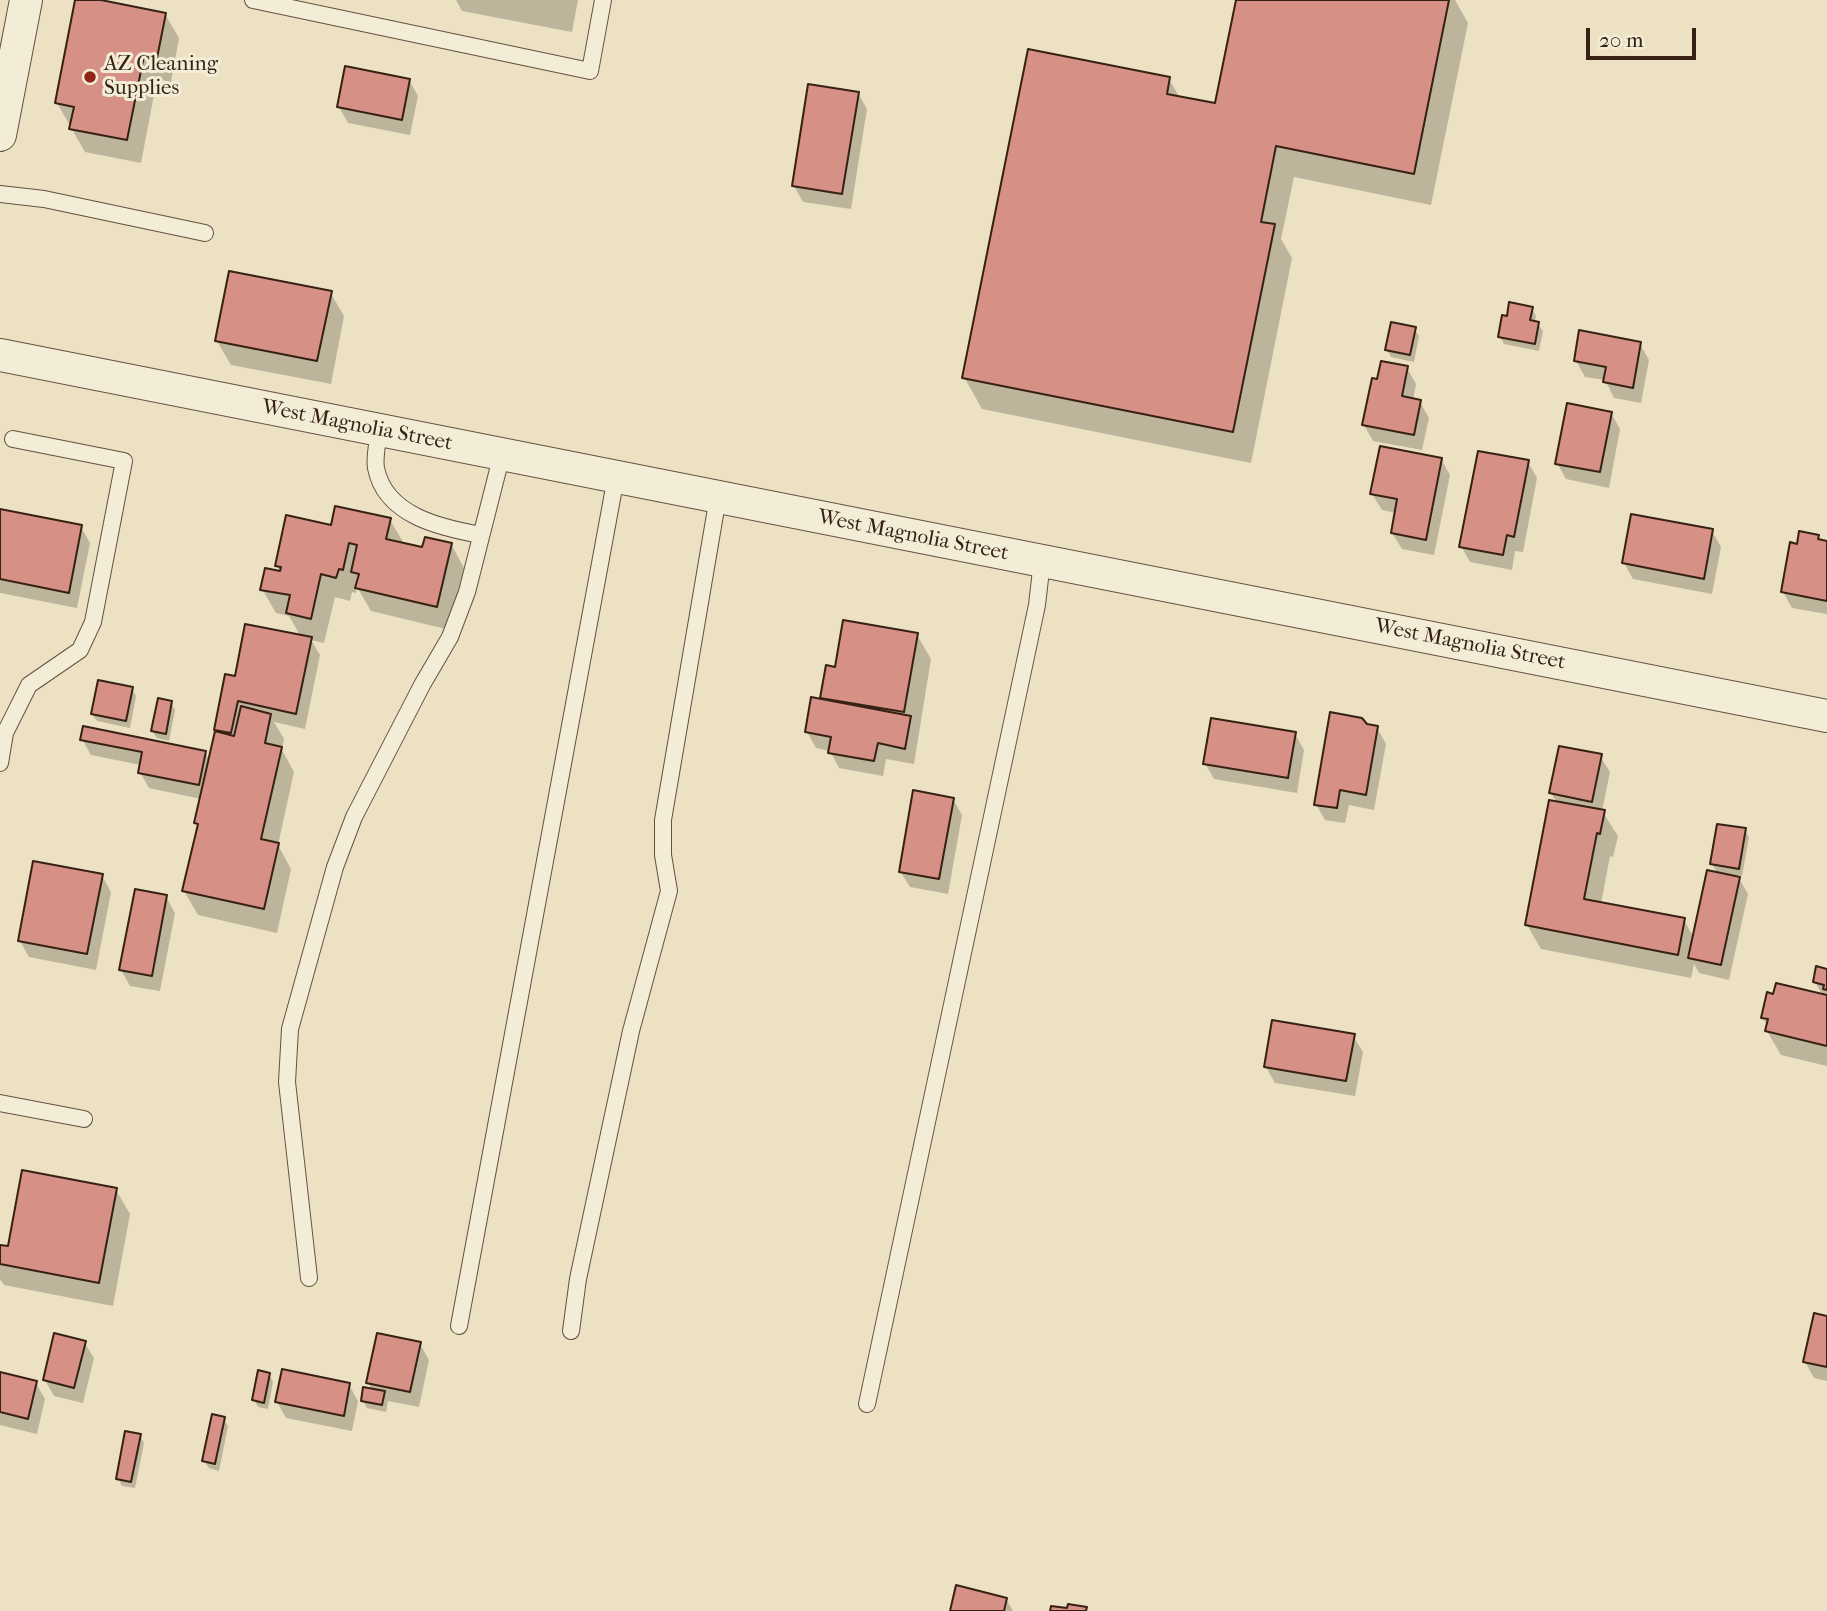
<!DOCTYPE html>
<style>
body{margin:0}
#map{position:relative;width:1827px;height:1611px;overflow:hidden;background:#ece1c2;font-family:"IM FELL French Canon",serif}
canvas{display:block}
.scale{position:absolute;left:1586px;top:28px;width:110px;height:32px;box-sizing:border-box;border:4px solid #362114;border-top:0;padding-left:9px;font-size:21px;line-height:24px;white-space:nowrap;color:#362114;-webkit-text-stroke:5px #f3ecd7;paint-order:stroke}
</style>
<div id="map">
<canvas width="1827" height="1611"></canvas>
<div class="scale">20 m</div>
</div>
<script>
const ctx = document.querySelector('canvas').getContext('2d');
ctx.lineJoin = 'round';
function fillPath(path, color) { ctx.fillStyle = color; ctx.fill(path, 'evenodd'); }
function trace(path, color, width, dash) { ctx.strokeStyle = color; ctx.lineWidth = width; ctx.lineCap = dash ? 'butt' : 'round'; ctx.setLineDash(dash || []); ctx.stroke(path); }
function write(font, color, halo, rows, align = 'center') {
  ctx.font = font + ' "IM FELL French Canon",serif'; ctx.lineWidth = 6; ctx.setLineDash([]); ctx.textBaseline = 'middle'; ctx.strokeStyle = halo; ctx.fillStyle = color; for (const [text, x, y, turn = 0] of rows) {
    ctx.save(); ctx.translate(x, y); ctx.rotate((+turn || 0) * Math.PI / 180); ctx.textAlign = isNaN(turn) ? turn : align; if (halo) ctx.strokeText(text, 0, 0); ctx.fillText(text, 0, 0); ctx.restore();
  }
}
const shadow = new Path2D(`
 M77,0H92L165,14L179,38L171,82L157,79L141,163L85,152L57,103Z
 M456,0H578L572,32L462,11Z
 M1238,0H1455L1468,23L1431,205L1294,177L1281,239L1292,258L1251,463L982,409L964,377L1169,79L1180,98L1216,105Z
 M409,80L418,96L410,135L348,123L339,107Z
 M858,93L867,109L851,209L803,202L794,186Z
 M330,292L344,316L331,384L231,365L217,341Z
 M1532,309L1536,316L1535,323L1538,324L1543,331L1539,351L1504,344L1500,337L1508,318Z
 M1414,328L1419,336L1414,362L1391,357L1387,350Z
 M1640,344L1649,360L1641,403L1614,398L1605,380L1585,377L1576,361Z
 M1407,368L1416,384L1413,400L1420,402L1429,418L1422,450L1373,441L1364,425L1378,381Z
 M1611,413L1620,429L1609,488L1566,479L1557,463Z
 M1441,459L1450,475L1434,555L1402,549L1392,533L1396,513L1382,510L1372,494Z
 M1528,462L1537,478L1523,552L1515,551L1512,570L1470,562L1461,546Z
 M0,519L81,527L90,543L77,608L0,593Z
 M390,520L405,545L423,549L451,544L464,568L450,630L371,611L357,587L356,593L352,592L350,601L335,597L324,643L311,640L320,655L305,729L274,722L284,739L282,750L294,772L278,845L291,869L277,933L198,915L184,891L199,828L196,823L201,799L149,788L140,772L141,765L91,755L82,739L205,752L210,762L217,733L216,730L236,678L301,637L289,616L276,613L262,589L281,573L277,566L332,528Z
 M1712,531L1721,547L1712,594L1633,579L1624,563Z
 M1818,537L1821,541L1827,543V614L1792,608L1783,592L1798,546Z
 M917,635L931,659L914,764L886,759L883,776L839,768L830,751L816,748L807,732L824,702L822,698L837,669Z
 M132,689L136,696L130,728L97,721L92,714Z
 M171,703L175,710L169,741L157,738L152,731Z
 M1366,726L1377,728L1386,744L1374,810L1349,805L1345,823L1325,820L1316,804Z
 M1295,734L1304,750L1297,793L1214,779L1205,763Z
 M1600,756L1610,772L1602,811L1618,836L1613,857L1610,856L1601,904L1684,920L1694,938L1718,874L1712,864L1745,830L1749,837L1742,876L1737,875L1748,894L1729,980L1699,973L1694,964L1691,978L1541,949L1527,925L1557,803L1551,793Z
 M953,799L962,815L948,894L910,887L900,871Z
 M102,876L111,892L96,970L29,957L20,941Z
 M166,897L175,913L160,991L130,986L121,970Z
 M1827,971V1066L1781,1055L1767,1031L1768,1027L1763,1018L1823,996L1815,982Z
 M1353,1036L1363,1052L1355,1096L1275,1083L1266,1067Z
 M116,1190L130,1214L113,1306L4,1285L0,1279V1246L10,1248Z
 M1827,1318V1381L1814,1378L1805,1362Z
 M84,1342L94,1358L83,1403L54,1396L45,1380Z
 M420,1344L429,1360L419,1407L388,1401L386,1412L367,1408L363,1401L373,1391L368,1382Z
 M0,1374L36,1383L45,1399L37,1434L0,1425Z
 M269,1374L273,1382L268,1409L258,1407L254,1400Z
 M349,1385L358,1401L352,1431L286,1418L277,1402Z
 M224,1419L228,1426L219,1471L209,1468L204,1461Z
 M140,1436L144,1443L135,1488L122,1486L118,1478Z
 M1006,1599L1013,1611H952Z`);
const building = new Path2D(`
 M75,0H101L166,13L157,58L144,56L127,140L69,129L74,107L55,103Z
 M1236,0H1449L1414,174L1276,146L1261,222L1275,224L1233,432L962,378L1028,49L1170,77L1167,94L1215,103Z
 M345,66L410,79L402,120L337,107Z
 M808,84L859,92L842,194L792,186Z
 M229,271L332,291L317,361L215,341Z
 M1509,302L1533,307L1530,320L1539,322L1535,344L1498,337L1502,315L1507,316Z
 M1391,322L1416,327L1410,355L1385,350Z
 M1579,330L1641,342L1633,388L1603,382L1606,367L1574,361Z
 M1381,361L1408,366L1402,396L1421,400L1414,435L1362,425L1372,378L1377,379Z
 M1567,403L1612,412L1600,472L1555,464Z
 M1380,446L1442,458L1426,540L1391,533L1397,499L1370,494Z
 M1478,451L1529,460L1514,537L1507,535L1503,555L1459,547Z
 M335,506L391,518L386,539L422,547L425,537L452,543L437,607L355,588L359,574L351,572L357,545L349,543L343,570L339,569L336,578L321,574L311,619L286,613L290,595L260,590L265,568L280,571L281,567L275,566L286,515L331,525Z
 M0,509L82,525L69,593L0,579Z
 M1631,514L1713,529L1704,579L1622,563Z
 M1799,531L1819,535L1818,539L1827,541V601L1781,592L1790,542L1797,544Z
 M843,620L918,633L904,712L820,698L826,665L835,667Z
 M245,624L312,637L296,714L238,701L231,733L214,730L225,674L235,676Z
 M98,680L133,687L126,721L91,714Z
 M811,697L911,716L905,749L878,743L874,761L828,753L831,737L805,732Z
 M158,698L172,701L166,734L151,731Z
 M241,706L271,714L265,743L282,747L261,839L279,843L264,909L182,891L198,824L194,823L215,731L234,736Z
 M1330,712L1362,718L1367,724L1378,726L1366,795L1340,790L1337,808L1314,805Z
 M1211,718L1296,732L1288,778L1203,764Z
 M83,726L206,751L199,785L138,773L142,752L80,740Z
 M1559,746L1602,754L1592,802L1549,793Z
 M913,790L954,798L939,879L899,872Z
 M1549,800L1605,810L1600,834L1597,833L1584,899L1685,918L1678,955L1525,925Z
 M1717,824L1746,828L1739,869L1710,864Z
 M33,861L103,874L87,954L18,941Z
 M1707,870L1740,877L1721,965L1688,958Z
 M135,889L167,895L152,976L119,970Z
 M1816,966L1827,969V990L1823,989L1824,985L1813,982Z
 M1776,983L1827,995V1046L1765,1031L1768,1019L1761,1018L1767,992L1773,994Z
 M1272,1020L1355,1034L1346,1081L1264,1067Z
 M22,1170L117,1188L99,1283L0,1264V1245L8,1246Z
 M1814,1313L1827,1316V1367L1803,1362Z
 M54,1333L86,1341L74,1388L43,1380Z
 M377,1333L421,1342L410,1392L366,1383Z
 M282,1369L350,1383L344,1416L275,1402Z
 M258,1370L270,1373L264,1403L252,1400Z
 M0,1372L37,1381L28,1419L0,1412Z
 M363,1387L385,1391L382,1405L361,1401Z
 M212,1414L225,1417L215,1464L202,1461Z
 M125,1431L141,1434L131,1482L116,1479Z
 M956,1585L1007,1598L1004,1611H950Z
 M1068,1604L1087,1607L1086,1611H1050L1051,1606L1067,1608Z`);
const lane = new Path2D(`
 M253,0L590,71L603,0
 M0,194L44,199L205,233
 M379,430C378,442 374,457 376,468C385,516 442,528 481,535
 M0,763L5,733L29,685L80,650L93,622L124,461L13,439
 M0,1103L84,1119
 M309,1278L287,1082L290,1029L335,867L354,817L422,685L450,637L467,592L502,454
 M459,1326L616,477
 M571,1331L578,1279L631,1031L669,891L663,855V820L718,497
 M867,1404L1037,605L1042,561`);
const street = new Path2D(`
 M0,135L26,0
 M0,355L1827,716`);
const markers = [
 [90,77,7,"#8f2418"]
];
const poiNames = [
 ["AZ Cleaning",104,65],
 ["Supplies",104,89]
];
const streetNames = [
 ["West Magnolia Street",357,426,11],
 ["West Magnolia Street",913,536,11],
 ["West Magnolia Street",1470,645,11]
];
fillPath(shadow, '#0003');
fillPath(building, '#d79085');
trace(building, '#362114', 2);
trace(lane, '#645140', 18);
trace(street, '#645140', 34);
trace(lane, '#f3ecd7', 16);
trace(street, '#f3ecd7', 32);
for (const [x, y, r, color] of markers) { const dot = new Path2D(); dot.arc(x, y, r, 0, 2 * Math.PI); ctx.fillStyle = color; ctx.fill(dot); trace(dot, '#f3ecd7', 2.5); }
write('21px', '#362114', '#f3ecd7', poiNames, 'left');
write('21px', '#362114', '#f3ecd7', streetNames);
</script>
